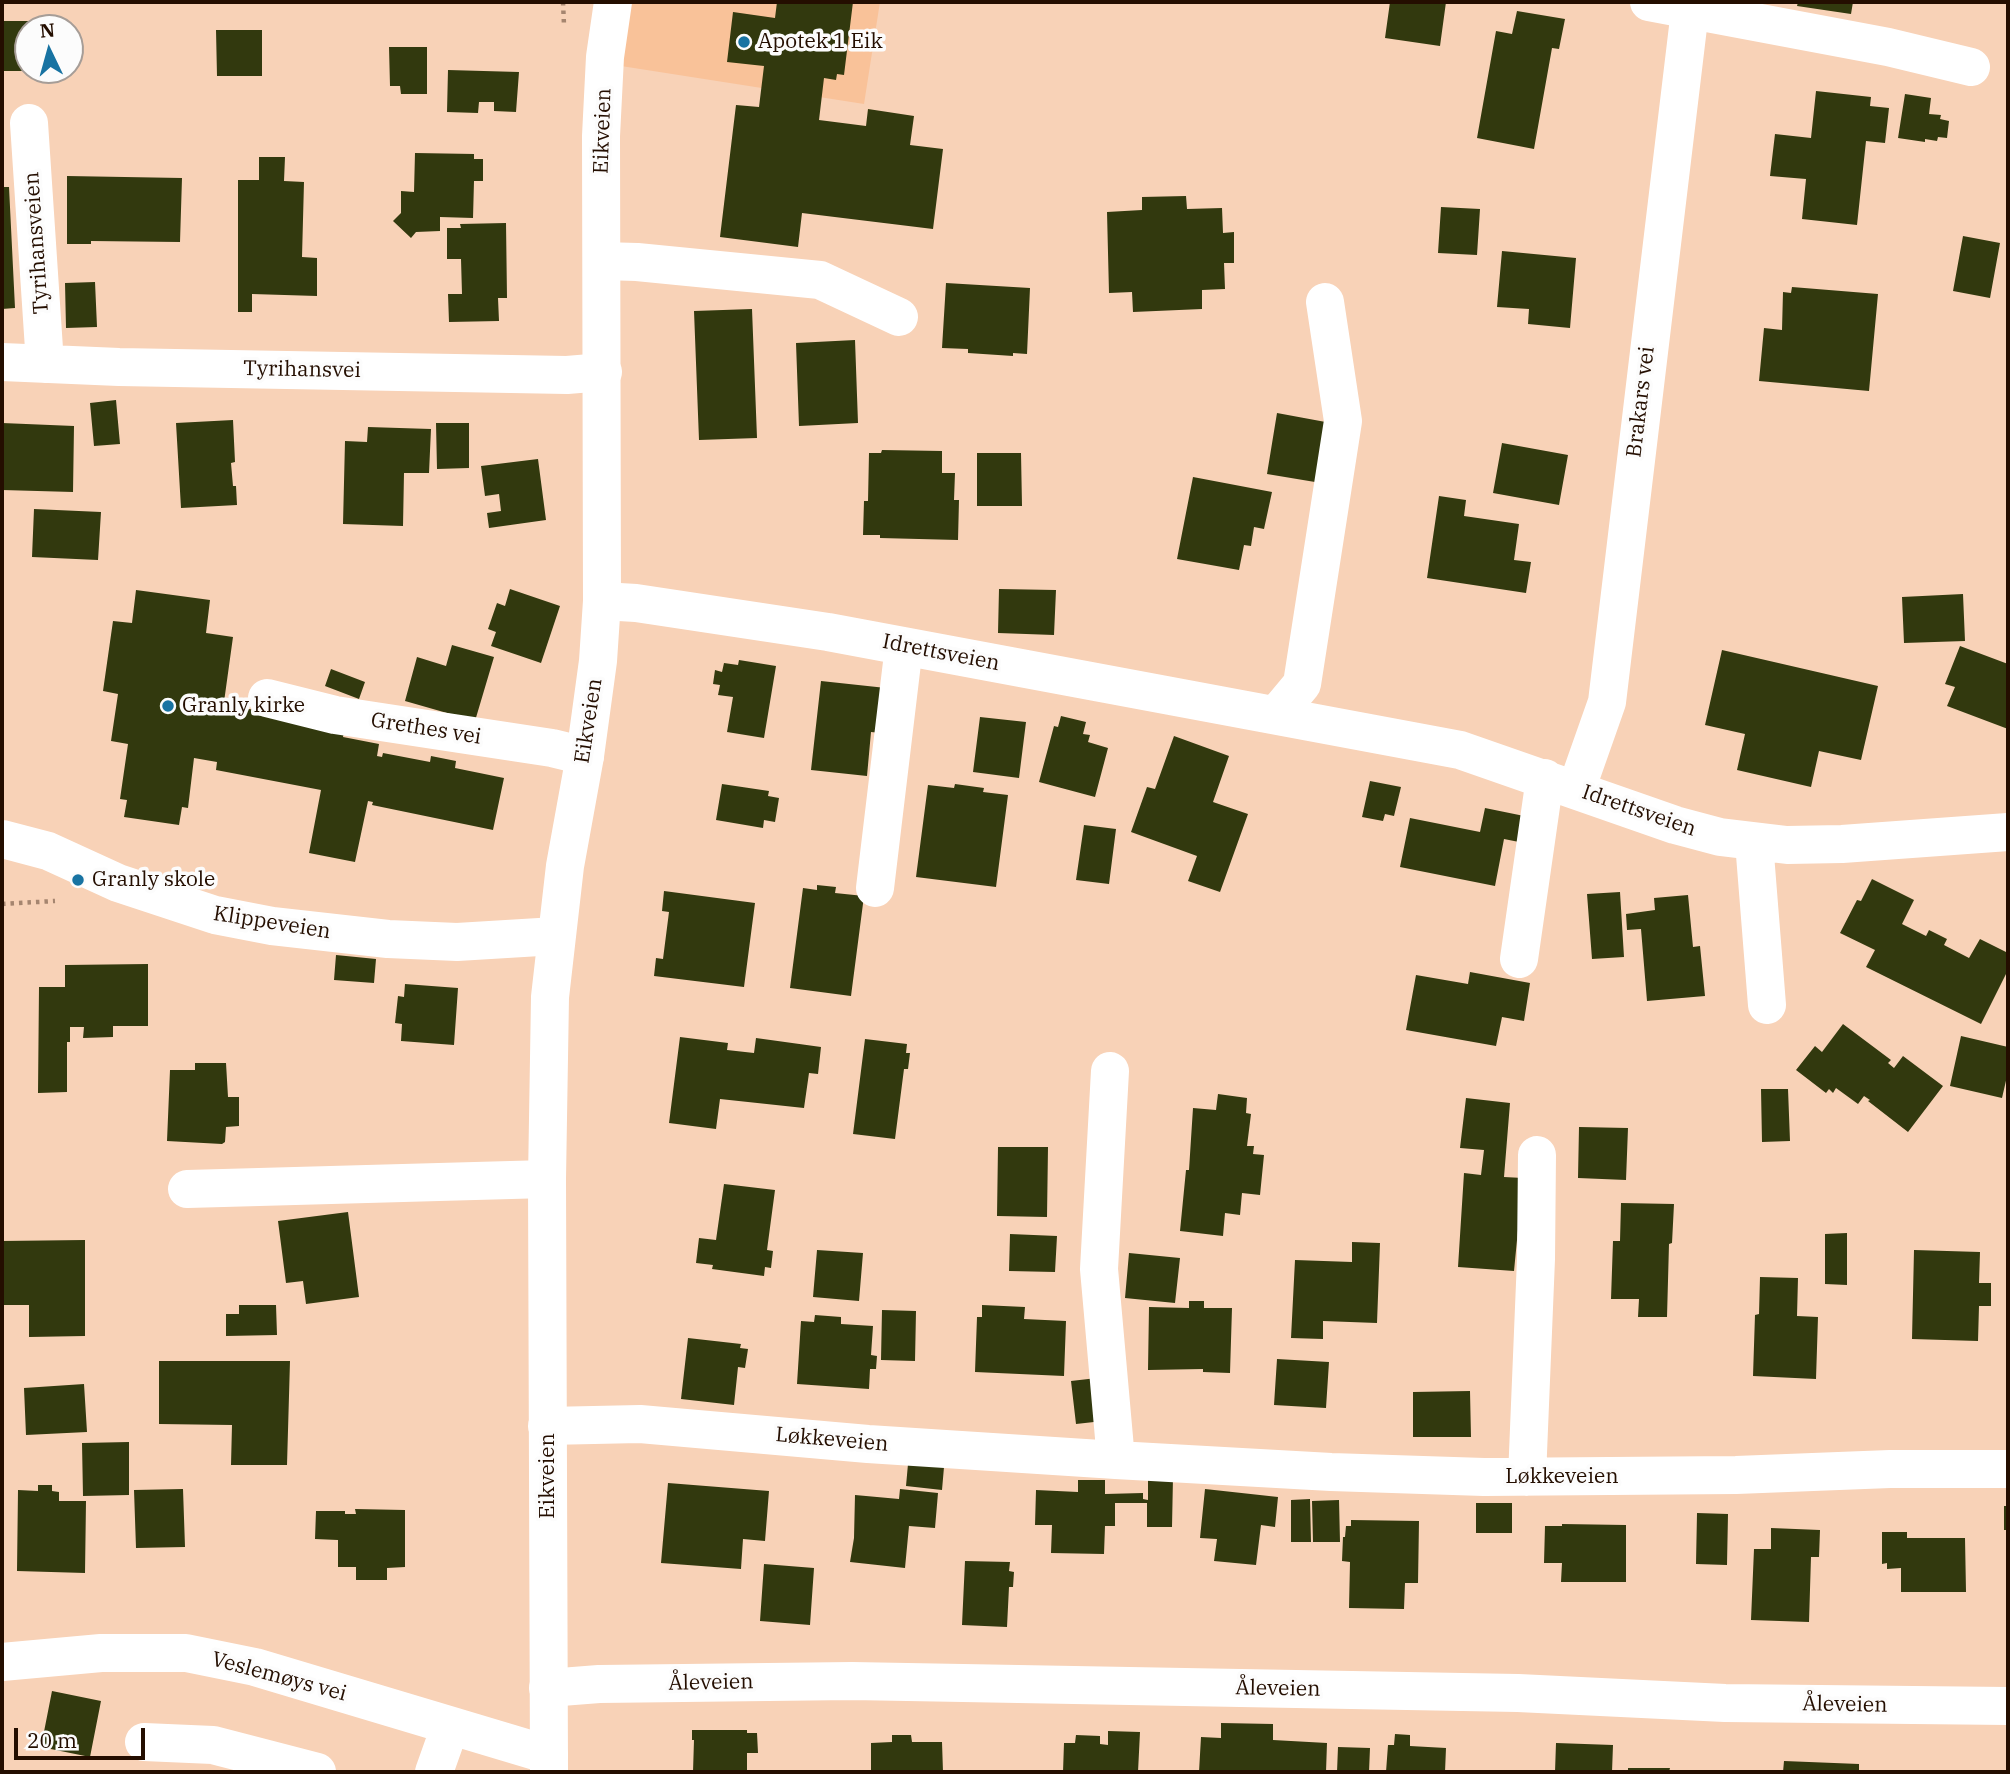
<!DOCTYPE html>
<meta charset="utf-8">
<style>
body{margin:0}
#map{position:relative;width:2010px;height:1774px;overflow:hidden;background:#f8d2b7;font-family:"IBM Plex Serif",serif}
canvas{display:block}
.frame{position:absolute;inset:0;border:4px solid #240e00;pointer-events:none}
.north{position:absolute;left:14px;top:14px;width:70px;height:70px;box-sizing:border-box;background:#fcfcfc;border:2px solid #a69d97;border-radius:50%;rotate:355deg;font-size:19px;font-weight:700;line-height:28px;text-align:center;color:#240e00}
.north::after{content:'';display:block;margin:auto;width:24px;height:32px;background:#1873a2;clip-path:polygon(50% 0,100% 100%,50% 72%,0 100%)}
.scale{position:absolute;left:14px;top:1728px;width:131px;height:32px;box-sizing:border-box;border:4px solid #240e00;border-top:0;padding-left:9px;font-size:21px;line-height:24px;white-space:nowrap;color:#240e00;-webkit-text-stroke:5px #fcfcfc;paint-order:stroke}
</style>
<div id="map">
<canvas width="2010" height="1774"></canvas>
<div class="frame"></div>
<div class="north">N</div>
<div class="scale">20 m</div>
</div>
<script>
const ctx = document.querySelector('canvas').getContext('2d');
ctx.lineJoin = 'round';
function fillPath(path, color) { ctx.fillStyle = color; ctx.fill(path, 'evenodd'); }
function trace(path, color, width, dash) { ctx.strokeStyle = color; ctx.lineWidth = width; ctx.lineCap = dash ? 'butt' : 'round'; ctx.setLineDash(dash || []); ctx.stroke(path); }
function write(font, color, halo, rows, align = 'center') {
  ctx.font = font + ' "IBM Plex Serif",serif'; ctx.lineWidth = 7; ctx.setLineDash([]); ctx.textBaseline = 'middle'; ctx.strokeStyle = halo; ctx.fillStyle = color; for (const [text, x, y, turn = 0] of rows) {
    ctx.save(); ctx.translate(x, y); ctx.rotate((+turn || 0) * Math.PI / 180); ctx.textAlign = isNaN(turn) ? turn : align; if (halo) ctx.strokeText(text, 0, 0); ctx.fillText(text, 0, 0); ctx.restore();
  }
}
const built = new Path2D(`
 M629,2H880L864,104L621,66Z`);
const building = new Path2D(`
 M777,2H853L844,75L837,74L836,80L824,78L819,120L866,126L868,109L914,116L910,145L943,149L933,229L802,213L798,247L720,237L736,105L759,107L764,66L727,62L733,12L775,18Z
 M1390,2H1446L1440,46L1385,38Z
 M1798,2H1853L1851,14L1797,6Z
 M1517,11L1565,19L1559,49L1552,48L1534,149L1477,138L1496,31L1512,34Z
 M2,21H47V28H28V71H2Z
 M216,30H262V76H217Z
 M389,47H427V94H401L400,86H390Z
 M448,70L519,72L516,112L494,111V102H479L478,113L447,112Z
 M1816,91L1871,97L1870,106L1889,108L1885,143L1866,141L1857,225L1802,219L1806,179L1770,176L1775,134L1811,138Z
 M1905,94L1931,98L1929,114L1941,115L1940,119L1949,121L1947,138L1938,137L1937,141L1925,139V142L1898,138Z
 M415,153L474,154V159H483V181H474L473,218L440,217V231L416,232L411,238L393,221L401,213V191L414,192Z
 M259,157H285L284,181L304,182L302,257L317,258V296L252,294V312H238V180H259Z
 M67,176L182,178L180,242L91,241V244H67Z
 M2,187H9L15,308L2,309Z
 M1186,196L1187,209L1222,208L1223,233L1234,232V263H1224L1225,289L1202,290V309L1133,312L1132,292L1109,293L1107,212L1142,210V197Z
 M1441,207L1480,209L1477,255L1438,253Z
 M506,223L507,298H498L499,321L449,322L448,294H462L461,259H447V228H461L460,224Z
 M1963,236L2000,243L1990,298L1953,291Z
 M1502,251L1576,258L1570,328L1528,324L1529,309L1497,307Z
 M95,282L97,327L66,328L65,283Z
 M946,283L1030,288L1027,354L1013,353V356L968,353V349L942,348Z
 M1792,287L1878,294L1869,391L1759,381L1764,328L1782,330L1783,292L1791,293Z
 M752,309L757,438L699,440L694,311Z
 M855,340L858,423L799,426L796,343Z
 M116,400L120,444L94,446L90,403Z
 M1277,413L1331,423L1321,483L1267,474Z
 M233,420L235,462L231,463L233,486H236L237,505L181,508L176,423Z
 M2,423L74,426L73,492L2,490Z
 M436,423H469V468L437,469Z
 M368,427L431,429L429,473H404L403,526L343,524L345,441L367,442Z
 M1502,443L1568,455L1559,505L1493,493Z
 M882,450L942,451V473H955L954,500H959L958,540L880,538V535H863L864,501H868L869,453H881Z
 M977,453H1021L1022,506H977Z
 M538,459L546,520L489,528L487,513L501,511L499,494L485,496L481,466Z
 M1193,477L1272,492L1264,529L1254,527L1251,546L1244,545L1239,570L1177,559Z
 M1439,496L1466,500L1464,516L1519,524L1514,560L1531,562L1526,593L1427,578Z
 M34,509L101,512L98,560L32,557Z
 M510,589L560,606L541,663L491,646L496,632L488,629L497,603L505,606Z
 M999,589L1056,590L1054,635L998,633Z
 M136,590L210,600L206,633L233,637L224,702H220L219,710L227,711L228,705L345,727L343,737L379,744L377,756L382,757L383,753L430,762L431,756L456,761L455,768L504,778L493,830L372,805L373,802L368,801L355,862L309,853L321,790L216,770L217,762L194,758L188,808L182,807L179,825L124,817L127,800L120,799L128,744L111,741L118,694L103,691L113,621L132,623Z
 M1963,594L1965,641L1904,643L1902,597Z
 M452,645L494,657L475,721L405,701L417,657L446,666Z
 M1960,646L2008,664V729L1947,706L1955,687L1945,684Z
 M1722,650L1878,686L1861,760L1819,751L1811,787L1737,770L1745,734L1705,725Z
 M739,660L776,666L764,738L727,732L733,697L718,695L720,685L713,684L715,670L722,672L724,663L738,665Z
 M331,669L365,682L359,699L325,686Z
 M821,681L886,688L881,733L871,732L867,776L811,770Z
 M1061,716L1086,722L1083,734L1090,735L1088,742L1108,748L1095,797L1039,782L1054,726L1058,727Z
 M980,717L1026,722L1019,778L973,772Z
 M1174,736L1229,756L1213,802L1248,814L1220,892L1188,881L1197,856L1131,832L1147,787L1155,789Z
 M1370,781L1401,787L1394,816L1385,814L1383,821L1362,817Z
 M722,784L769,791L768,796L779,798L775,822L764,820L763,828L716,820Z
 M955,784L984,788L983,792L1008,795L996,887L916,877L928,785L954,788Z
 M1485,808L1529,817L1524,843L1504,839L1495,886L1400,867L1410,818L1480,832Z
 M1084,825L1116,829L1109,884L1076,880Z
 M1872,879L1914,900L1902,924L1926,936L1929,930L1947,939L1944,945L1969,958L1980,939L2008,953V970L1981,1024L1866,967L1875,950L1840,933L1857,900L1861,901Z
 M817,885L836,887L835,893L864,896L851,996L790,988L803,888L817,890Z
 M664,891L755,903L744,987L654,976L656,958L663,959L669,912L662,911Z
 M1620,892L1624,957L1592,959L1587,894Z
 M1688,895L1693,947L1700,946L1705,996L1647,1001L1641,929L1627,930L1626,914L1655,910L1654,898Z
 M336,955L376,959L374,983L334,980Z
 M148,964V1026H113V1037L83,1038L84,1027H70V1042H67V1092L38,1093L39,987H65V965Z
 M1470,972L1530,983L1524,1021L1502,1017L1496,1046L1406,1030L1416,975L1468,984Z
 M405,984L458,988L454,1045L401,1041L402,1024L395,1023L398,996L404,997Z
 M1843,1024L1891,1060L1888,1063L1894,1068L1903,1056L1943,1086L1908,1132L1868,1101L1870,1100L1864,1096L1858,1104L1836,1088L1833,1093L1829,1089L1826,1093L1796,1070L1815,1046L1822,1052Z
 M1961,1036L2008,1047V1072L2002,1098L1950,1086Z
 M680,1037L728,1043L727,1050L754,1053L756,1038L821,1047L818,1074L809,1073L804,1108L720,1099L716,1129L669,1123Z
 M865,1039L907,1044L906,1053H910L908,1069H904L895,1139L853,1134Z
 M195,1063H226L228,1097H239V1126L226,1127L225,1142L222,1144L167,1141L170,1070H195Z
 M1761,1089H1788L1790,1141L1762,1142Z
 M1218,1094L1247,1098L1246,1113L1251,1114L1247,1146H1254L1253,1154L1264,1155L1260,1195L1242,1193L1240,1215L1225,1213L1223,1236L1180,1231L1186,1170H1189L1193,1108L1216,1110Z
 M1466,1098L1510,1103L1504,1177L1523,1178L1514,1271L1458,1267L1464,1173L1481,1175L1484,1150L1460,1148Z
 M1579,1127L1628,1128L1626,1180L1578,1178Z
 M998,1147H1048L1047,1217L997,1216Z
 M724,1184L775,1190L767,1250L773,1251L771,1268L765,1267L764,1276L712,1269L713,1265L696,1263L699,1238L716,1240Z
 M1621,1203L1674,1204L1672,1243L1669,1244L1667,1317H1638L1639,1299H1611L1613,1241H1620Z
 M348,1212L359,1297L306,1304L303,1281L286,1283L278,1221Z
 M1847,1233V1285L1825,1284V1234Z
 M1010,1234L1057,1236L1055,1272L1009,1271Z
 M85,1240V1336L29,1337V1305H2V1241Z
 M1352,1242L1380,1243L1377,1323L1323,1321V1339L1291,1338L1295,1260L1352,1262Z
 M817,1250L863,1253L859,1301L813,1297Z
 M1914,1250L1980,1252L1979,1283H1991V1306H1979L1978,1341L1912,1339Z
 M1129,1253L1180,1258L1175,1303L1125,1298Z
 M1760,1277L1798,1278L1797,1316L1818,1317L1816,1379L1753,1376L1755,1315L1759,1314Z
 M1189,1301H1204V1308H1232L1230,1373L1203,1372V1369L1148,1370L1149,1307L1189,1308Z
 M239,1305H276L277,1335L226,1336V1314H239Z
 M982,1305L1025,1307L1024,1319L1066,1321L1064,1376L975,1372L977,1317H982Z
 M882,1310L916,1311L915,1361L881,1360Z
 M815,1315L841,1317V1324L873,1326L871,1355L877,1356L876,1369H870L869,1389L797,1384L801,1321L814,1322Z
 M688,1338L741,1344L740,1348L748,1349L745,1368L738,1367L734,1405L681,1399Z
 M1277,1359L1329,1362L1326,1408L1274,1405Z
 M159,1361H290L287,1465H231L232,1425L159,1424Z
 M1097,1378L1103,1421L1076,1424L1071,1381Z
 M84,1384L87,1432L26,1435L24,1388Z
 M1470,1391L1471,1437H1413V1392Z
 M129,1442V1495L83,1496L82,1443Z
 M908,1464L944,1467L942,1490L906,1486Z
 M1148,1476L1173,1477L1172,1527H1147V1503H1115V1526H1105L1104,1554L1051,1553L1052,1525H1035L1036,1490L1078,1492V1480H1105V1494L1143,1493V1499L1148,1500Z
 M668,1483L769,1491L765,1541L743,1539L741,1569L661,1563Z
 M38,1485H52V1491L59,1492V1501H86L85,1573L17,1571L18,1490L38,1491Z
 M183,1489L185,1547L136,1548L134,1490Z
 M900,1489L938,1493L935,1528L909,1526L905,1568L850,1562L854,1538L855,1495L899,1499Z
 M1205,1489L1278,1497L1275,1527L1261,1525L1256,1565L1214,1561L1217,1539L1200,1538Z
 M1310,1499L1311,1542H1291V1500Z
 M1339,1500L1340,1542H1313L1312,1501Z
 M1476,1503H1512V1533H1476Z
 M2004,1506H2008V1530H2004Z
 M355,1509L405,1510V1567L387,1568V1580H356V1567H338V1540L315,1539L316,1511H345V1514H356Z
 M1697,1513L1728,1514L1727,1565L1696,1564Z
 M1351,1520L1419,1521L1418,1583H1405L1404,1609L1349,1608L1350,1562L1342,1561L1343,1537H1345L1346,1526H1351Z
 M1562,1524L1626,1525V1582H1561L1562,1563H1544L1545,1526H1562Z
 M1771,1528L1820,1530L1819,1557H1811L1809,1622L1751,1620L1754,1549H1771Z
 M1882,1532H1907V1538H1965L1966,1592H1901V1568L1887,1569V1563L1882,1564Z
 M965,1561L1010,1562L1009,1571L1014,1572L1013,1587H1009L1007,1627L962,1625Z
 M764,1564L814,1568L810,1625L760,1621Z
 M52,1691L101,1701L90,1757L41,1747Z
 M1221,1723L1273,1724V1740L1327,1743L1326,1772H1199L1201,1737L1221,1738Z
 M692,1730H747V1733H757L758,1753H747V1772H693L694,1740H692Z
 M1108,1731L1140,1732L1138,1772H1063L1064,1743H1075L1076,1735L1100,1736V1744L1108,1745Z
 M1395,1734L1410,1735V1746L1446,1748L1445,1772H1386L1388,1745H1394Z
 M892,1735H911L912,1742H942L943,1772H871V1743L892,1742Z
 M1556,1743L1613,1745L1612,1772H1555Z
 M1338,1747L1370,1748L1369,1772H1337Z
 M1784,1761L1859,1764V1772H1783Z
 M1628,1768H1670L1669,1772H1628Z`);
const path = new Path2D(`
 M563,2L564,25
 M2,904L55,901`);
const minor = new Path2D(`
 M1649,2L1888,47L1971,67
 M29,123L45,364
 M602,261L637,262L820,280L899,317
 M2,362L119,367L567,375L603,372
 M602,601L636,603L828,632L1460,750L1675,825L1720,837L1787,845L1842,844L2008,832
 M267,698L335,715L552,748L585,756
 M1277,714L1302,684L1343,421L1325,302
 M1576,790L1607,702L1691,2
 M2,839L48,851L118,883L215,915L272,926L388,939L457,942L556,936
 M1754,842L1767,1005
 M875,888L904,646
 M1519,959L1545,778
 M1110,1071L1099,1269L1116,1460
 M187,1189L547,1179
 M547,1426L640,1424L868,1444L1116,1460L1331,1472L1484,1477L1736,1475L1890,1469H2008
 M1527,1477L1536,1259L1537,1155
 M2,1662L101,1653H186L255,1667L549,1755
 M548,1688L599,1684L852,1681L1518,1693L1725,1703L2008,1706
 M144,1742L213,1745L317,1772
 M434,1772L450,1727`);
const major = new Path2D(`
 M549,1772L547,1179L550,997L565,866L585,756L598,661L602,601L601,136L605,57L613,2`);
const markers = [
 [744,42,7,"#1873a2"],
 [168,706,7,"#1873a2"],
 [78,880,7,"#1873a2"]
];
const poiNames = [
 ["Apotek 1 Eik",758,42],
 ["Granly kirke",182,706],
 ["Granly skole",92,880]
];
const streetNames = [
 ["Eikveien",603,131,-88],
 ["Tyrihansveien",37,243,-94],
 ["Tyrihansvei",302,370,1],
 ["Brakars vei",1641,402,-83],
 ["Idrettsveien",941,653,11],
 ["Eikveien",589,721,-81],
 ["Grethes vei",426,729,9],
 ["Idrettsveien",1639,811,19],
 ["Klippeveien",272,923,9],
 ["Løkkeveien",832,1440,5],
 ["Eikveien",548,1476,-90],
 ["Løkkeveien",1562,1477],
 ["Veslemøys vei",279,1677,15],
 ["Åleveien",711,1683,-1],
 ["Åleveien",1278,1689,1],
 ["Åleveien",1845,1705,1]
];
fillPath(built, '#f9c299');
fillPath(building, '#32390e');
trace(path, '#a5856f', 4.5, [3.5, 5]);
trace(minor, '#fff', 38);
trace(major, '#fff', 38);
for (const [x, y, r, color] of markers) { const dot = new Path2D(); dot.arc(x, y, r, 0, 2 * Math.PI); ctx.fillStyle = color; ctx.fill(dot); trace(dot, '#fcfcfc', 2.5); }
write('21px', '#240e00', '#fcfcfc', poiNames, 'left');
write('21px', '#240e00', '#fcfcfc', streetNames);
</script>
